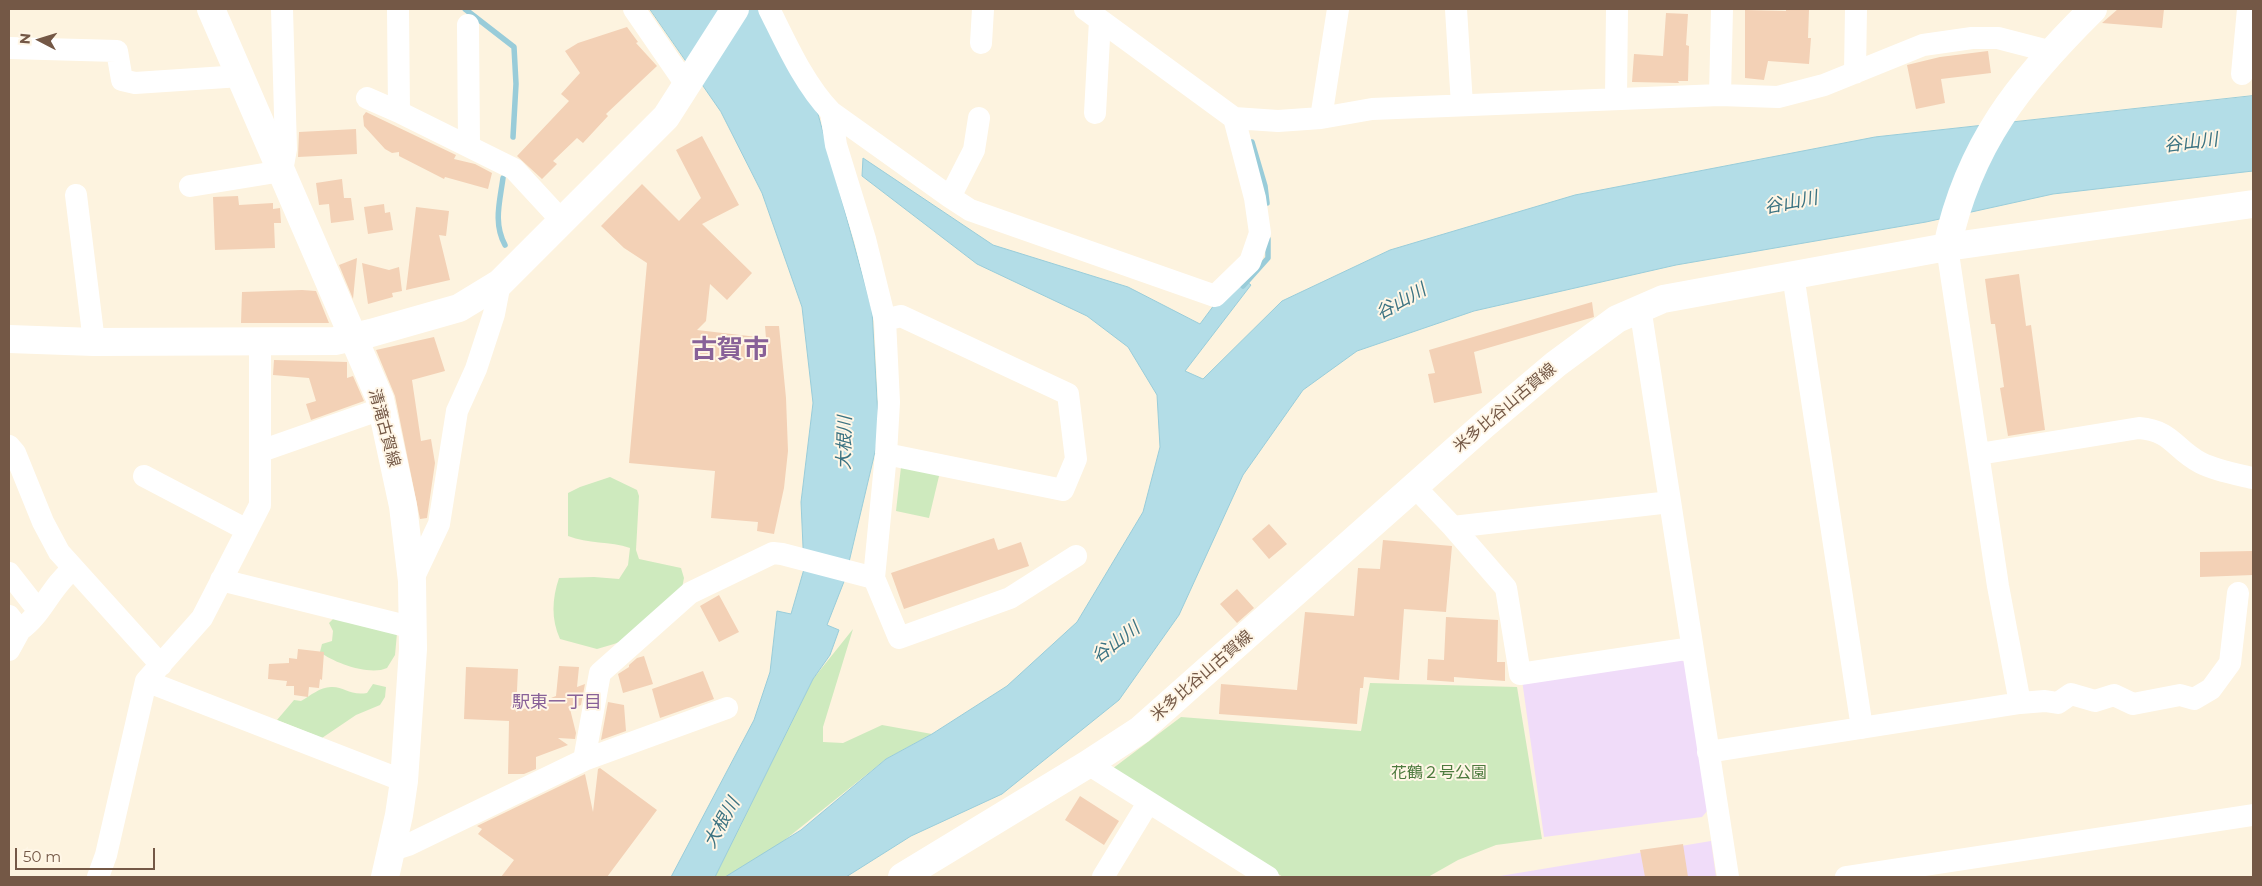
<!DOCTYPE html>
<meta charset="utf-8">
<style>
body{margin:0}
#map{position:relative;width:2262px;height:886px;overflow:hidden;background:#fdf3df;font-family:Montserrat,sans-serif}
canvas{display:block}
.frame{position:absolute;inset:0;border:10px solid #745846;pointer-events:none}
.north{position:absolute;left:15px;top:15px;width:50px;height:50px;-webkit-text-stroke:4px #fff6e6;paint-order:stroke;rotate:275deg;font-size:14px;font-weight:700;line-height:20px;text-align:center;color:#745846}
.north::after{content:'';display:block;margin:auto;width:18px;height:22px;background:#745846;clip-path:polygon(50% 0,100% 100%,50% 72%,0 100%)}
.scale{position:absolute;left:15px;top:848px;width:140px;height:22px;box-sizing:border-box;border:2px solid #745846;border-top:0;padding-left:6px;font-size:15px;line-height:18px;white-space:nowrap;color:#745846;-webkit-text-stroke:4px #fff6e6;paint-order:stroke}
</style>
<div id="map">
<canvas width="2262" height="886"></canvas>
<div class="frame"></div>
<div class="north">N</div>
<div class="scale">50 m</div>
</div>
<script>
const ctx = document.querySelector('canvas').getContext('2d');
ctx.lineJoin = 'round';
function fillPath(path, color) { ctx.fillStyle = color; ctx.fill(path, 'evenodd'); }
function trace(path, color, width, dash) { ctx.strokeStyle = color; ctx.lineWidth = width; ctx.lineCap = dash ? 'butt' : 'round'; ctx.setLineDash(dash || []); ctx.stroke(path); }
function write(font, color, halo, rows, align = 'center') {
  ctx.font = font + ' Montserrat,"Noto Sans JP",sans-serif'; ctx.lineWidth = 4; ctx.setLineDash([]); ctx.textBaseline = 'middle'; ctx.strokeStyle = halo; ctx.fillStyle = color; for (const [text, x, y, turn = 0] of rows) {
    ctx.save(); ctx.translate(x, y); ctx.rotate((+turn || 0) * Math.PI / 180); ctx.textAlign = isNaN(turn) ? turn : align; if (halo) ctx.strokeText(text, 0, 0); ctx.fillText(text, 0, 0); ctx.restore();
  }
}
const education = new Path2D(`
 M1678,659L1685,662L1708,810L1702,817L1544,837L1522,680Z
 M1711,841L1716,877H1494Z`);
const green = new Path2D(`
 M901,467L940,472L929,518L896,511Z
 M610,477L637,490L639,496L636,550L639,559L681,568L684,578L681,593L622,641L614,644L597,649L560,639C551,619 552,599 559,578L594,577L619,579L628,565L630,548C610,541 588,544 568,536V493L580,487Z
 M336,616L397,633L395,655L387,668C370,676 334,663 320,652L322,644L332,641L333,631L329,623Z
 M853,629L823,727V742L843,743L882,725L932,734L886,759L776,847L725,877H715L813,679Z
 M1370,683L1517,687L1542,839L1496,845L1458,860L1428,877H1283L1112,769L1181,717L1361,731Z
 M373,684L386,687L385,697L380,705L356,715L322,738L277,720L294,700L301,701C310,696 320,687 331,687C343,686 350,696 367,693Z`);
const water = new Path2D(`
 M650,9H761L818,114L872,310L879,435L845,579L827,625L839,630L830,655L813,679L715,877H671L754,720L770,672L777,611L791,614L804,569L801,502L813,403L802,307L762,193L721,112Z
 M2253,96V171L2053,194L1926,222L1676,265L1474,311L1357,351L1303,390L1243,475L1179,615L1119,700L1002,794L911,836L846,877H725L801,830L886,759L932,734L1007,686L1077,622L1143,512L1160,447L1157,395L1128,347L1087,316L977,264L862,176L863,158L993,245L1128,287L1200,324L1237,274L1251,285L1185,371L1203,379L1282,301L1390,250L1575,195L1875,137Z`);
const stream = new Path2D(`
 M465,9L514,47L516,84L513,137
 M1252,142L1265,186L1267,203
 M503,178C500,201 493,223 505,245
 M1243,286L1268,258V239`);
const building = new Path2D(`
 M1786,9L1809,10L1808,38H1811L1809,64L1768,61L1764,80L1745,78V10L1786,11Z
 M2118,9H2164L2162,28L2102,23Z
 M1666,13L1688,14L1686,45L1689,46L1688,81H1678L1679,83L1632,82L1634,54L1663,56Z
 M627,27L638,42L636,43L657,66L606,114L608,116L583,143L577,138L553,161L557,164L542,179L517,156L569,101L561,94L580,73L565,51L578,43Z
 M1988,51L1991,73L1941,79L1945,103L1916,109L1907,65L1940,57Z
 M366,112L456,155L454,159L475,164L492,173L488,189L445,177L444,179L399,156V152L392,153L385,149L364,126L363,116Z
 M356,129L357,154L298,157L299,132Z
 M702,136L739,205L702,224L752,273L727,300L710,284L706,321L697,330L766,338L765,326H779L786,398L788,451L784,488L774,534L757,531L758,522L711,518L715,471L629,463L647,263L624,248L601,226L642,184L679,221L701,198L676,150Z
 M342,179L344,198H351L354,220L331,223L329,204L319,205L316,183Z
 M238,196L239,205L273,203V209L280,208L281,223H274L275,248L215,250L213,197Z
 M384,204L385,213L390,212L393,230L368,234L364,207Z
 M416,207L449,211L446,236L439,235L450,280L406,290Z
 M357,258L353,299L339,265Z
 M362,263L389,270L399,267L402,291L392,293L393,297L368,304Z
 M2019,274L2026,326L2031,325L2045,430L2008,436L2000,388L2004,387L1995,324H1991L1985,279Z
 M302,290L316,291L329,323H241L242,292Z
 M1592,302L1594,317L1474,352L1482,393L1434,403L1428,374L1435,373L1429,350Z
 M434,337L445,371L412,380L421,441L431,439L435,463L427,518L420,519L395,396L376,350Z
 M274,360L347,362V378L353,376L364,401L311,420L306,404L316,401L309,378L273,375Z
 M1269,524L1287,544L1269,559L1252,539Z
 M994,538L998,550L1021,542L1029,566L904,609L891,573Z
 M1383,540L1452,546L1446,612L1404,609L1399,680L1364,677L1363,688H1360L1357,724L1219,714L1221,684L1297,690L1305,612L1354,616L1358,568L1380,569Z
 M2253,551V575L2200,577V552Z
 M1237,589L1254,608L1237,623L1220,604Z
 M719,595L739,632L719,642L700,606Z
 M1446,617L1498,620L1497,662H1505V681L1454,677V682L1427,680L1428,659L1444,660Z
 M298,649L324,652L322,680L320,679L319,688L309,687L308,697L294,695V686H286L287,681L268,679L269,664L289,663V658L297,659Z
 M644,656L653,684L623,693L618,674L629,667V665L637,658Z
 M559,666L579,667L577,687L585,684L581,705L570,709L576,733L575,739L558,738L568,745L536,757V769L524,774H508L509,721L464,719L466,667L518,669L516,712L556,696Z
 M703,671L714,699L660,718L652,689Z
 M608,702L624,705L626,731L601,740Z
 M600,768L657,810L607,877H501L514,860L478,834L482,829L477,826L585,774L593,812L598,769Z
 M1080,796L1119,821L1104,845L1065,820Z
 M1683,844L1688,877H1645L1640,850Z`);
const minor = new Path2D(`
 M398,9L399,112L514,169L563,222
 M634,9L687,86
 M769,9C786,43 804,84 831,112L950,197L970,210L1215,296L1250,262L1260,233L1255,198L1234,118
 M1085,9L1234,118L1278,121L1321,118L1372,109L1720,95L1778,97L1824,85L1923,45L1972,38H1998L2052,52
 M1456,9L1462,105
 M468,25L469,145
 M981,43L983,9
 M9,48L117,51L122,80L135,83L241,76
 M1855,73L1856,9
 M2242,74L2248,9
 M1720,95L1722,9
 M367,98L399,112
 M1616,98L1617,9
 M831,112L836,145L865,239L885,320L889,402L886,454L874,578L899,638L1010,598L1076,556
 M1095,113L1100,20
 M1321,118L1338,9
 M190,186L282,171L286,149L282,9
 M76,195L94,342
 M950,197L974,150L979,118
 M1947,247L1998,586L2020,703
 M1793,275L1862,728
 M1640,307L1728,877
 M885,320L901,316L1068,394L1076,459L1063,490L886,454
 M9,446L15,453L43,522L59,552L161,665
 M261,451L381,409
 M1979,454L2139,428C2173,431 2174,449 2201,463C2217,471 2236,474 2253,478
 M144,476L247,530
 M1414,486L1453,527L1670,502
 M1453,527L1506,588L1520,674L1692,648
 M9,573L38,610
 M221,580L414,628
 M412,581L439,524L457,411L476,369L494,314L500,283
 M9,616L20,630C42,615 51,586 73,569
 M9,650L20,630
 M146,681L404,781
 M1708,752L2020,703L2045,701L2058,703L2071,694L2095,701L2114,695L2133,704L2180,695L2194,699L2211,689L2230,663L2238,593
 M584,760L600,673L690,593L773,553L782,554L874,578
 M1088,764L1268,877
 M392,850L408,845L584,760L727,708
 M98,877L106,855L146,681L202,618L260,505V342
 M1103,877L1148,803
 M1846,877L2253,815`);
const tertiary = new Path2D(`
 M1947,247L2253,204
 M9,339L94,342L335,341L371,333L459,308L500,283L666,117L735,9`);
const secondary = new Path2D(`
 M211,9L380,399L403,506L412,581L413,649L404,781L399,815L385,877
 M902,877L1088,764L1140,730L1485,424L1556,364L1617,319L1663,299L1947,247C1969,144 2020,81 2093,9`);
const streetNames = [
 ["米多比谷山古賀線",1505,408,-40],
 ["清滝古賀線",384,428,75],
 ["米多比谷山古賀線",1202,676,-41]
];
const parkNames = [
 ["花鶴２号公園",1439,773]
];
const waterNames = [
 ["谷山川",2191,143,-7],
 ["谷山川",1791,203,-11],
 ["谷山川",1401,302,-29],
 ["大根川",845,443,-89],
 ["谷山川",1116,643,-37],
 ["大根川",722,823,-61]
];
const neighbourhoodNames = [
 ["駅東一丁目",557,703]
];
const townNames = [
 ["古賀市",730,350]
];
fillPath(education, '#f0dcf9');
fillPath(green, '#ceeabe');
fillPath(water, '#b3dde7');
trace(water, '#99ccd9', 1);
trace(stream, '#99ccd9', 5.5);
fillPath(building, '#f3d1b6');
trace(minor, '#fff', 22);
trace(tertiary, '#fff', 28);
trace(secondary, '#fff', 28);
write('16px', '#745846', '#fff6e6', streetNames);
write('16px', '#4d7a3e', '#fff6e6', parkNames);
write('italic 18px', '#3c7382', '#fff6e6', waterNames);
write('18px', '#886198', '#fff6e6', neighbourhoodNames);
write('bold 26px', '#886198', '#fff6e6', townNames);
</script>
